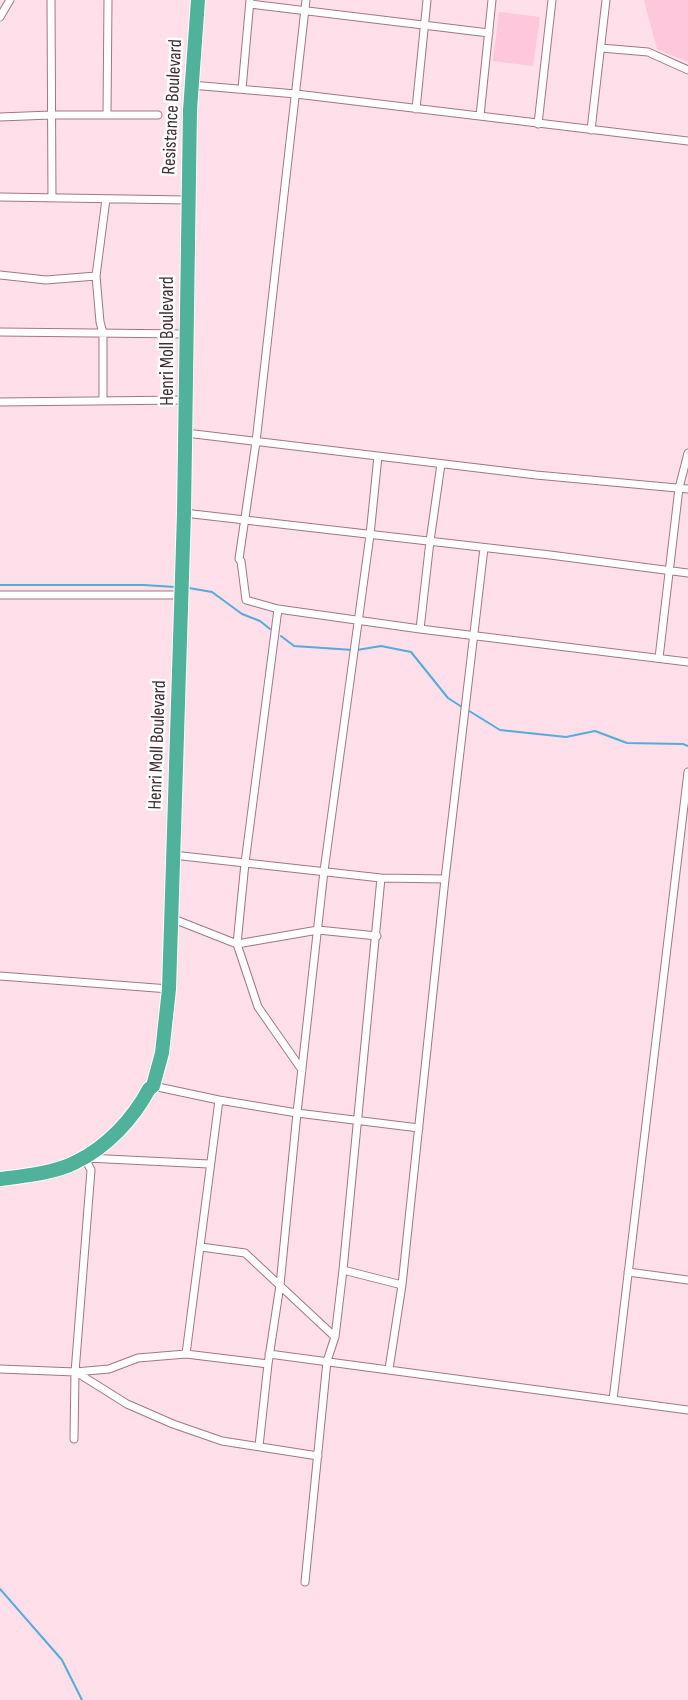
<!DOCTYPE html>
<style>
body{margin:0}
canvas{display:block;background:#ffdfea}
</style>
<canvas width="688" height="1700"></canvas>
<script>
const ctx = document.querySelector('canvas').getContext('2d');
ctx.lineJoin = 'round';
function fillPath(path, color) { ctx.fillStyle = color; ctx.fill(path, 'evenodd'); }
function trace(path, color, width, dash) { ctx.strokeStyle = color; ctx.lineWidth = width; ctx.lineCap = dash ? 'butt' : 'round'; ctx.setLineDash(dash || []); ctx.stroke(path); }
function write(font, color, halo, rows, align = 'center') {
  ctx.font = font + ' "Sofia Sans Condensed",sans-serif'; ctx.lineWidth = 5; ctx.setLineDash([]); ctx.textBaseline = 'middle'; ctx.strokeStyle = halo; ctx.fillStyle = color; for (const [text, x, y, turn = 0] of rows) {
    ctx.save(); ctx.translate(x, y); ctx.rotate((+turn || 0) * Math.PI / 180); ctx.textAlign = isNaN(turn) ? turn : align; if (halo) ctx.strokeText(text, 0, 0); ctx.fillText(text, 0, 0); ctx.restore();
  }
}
const green = new Path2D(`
 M644,0H688V62L657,49Z
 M499,12L540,17L533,66L493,61Z`);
const stream = new Path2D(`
 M0,585H144L175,587
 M189,588L212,592L242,614L260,621L270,629
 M281,636L294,646L353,650
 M357,650L381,646L411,652L448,698L462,707
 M466,709L500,730L566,737L595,731L627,743L683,744L688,746
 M0,1589L62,1660L82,1700`);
const street = new Path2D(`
 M51,0L52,198
 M306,0L256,442L239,559L241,561L246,600L278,609L420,629L688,662
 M250,4L489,33
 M0,17L10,0
 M601,48L648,52L688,70
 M191,85L296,94L688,141
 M242,89L250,0
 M416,109L427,0
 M107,115L108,0
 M480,116L492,0
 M0,117L51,115H158
 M538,124L552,0
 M591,130L606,0
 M0,197L187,200
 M0,275L46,280L96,276
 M0,332L186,334
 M103,401V333L100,322L96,276L106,199
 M0,402L186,400
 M186,433L536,475L688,489
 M184,513L550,555L688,573
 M0,595H182
 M278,609L245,863L237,944L258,1007L302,1070
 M420,629L430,541L441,464
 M659,658L679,488L688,453
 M173,855L381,878L445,879
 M171,918L237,944L318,930L377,936
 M0,976L169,989
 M153,1086L219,1100L297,1113L419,1128
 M87,1158L209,1164
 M201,1247L245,1253L335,1337
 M343,1270L402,1285
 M628,1272L688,1280
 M186,1354L219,1100
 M269,1354L688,1410
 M0,1369L75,1372L109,1369L138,1358L186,1354L268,1364
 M389,1369L402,1285L445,879L484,548
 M76,1372L127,1404L173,1424L222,1441L318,1456
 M613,1400L688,772
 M74,1439L75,1372L91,1170L84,1157
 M259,1446L268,1364L280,1285L297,1113L324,871L370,535L378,456
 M305,1582L327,1361L335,1337L343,1270L381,878`);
const highway = new Path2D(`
 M0,1179C24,1176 55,1173 76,1162C107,1147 133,1119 149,1089L153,1086L162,1053L169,989L184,513L190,110L198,0`);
const streetNames = [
 ["Resistance Boulevard",173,107,-87],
 ["Henri Moll Boulevard",168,341,-90],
 ["Henri Moll Boulevard",158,745,-88]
];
fillPath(green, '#fec7db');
trace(stream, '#55abda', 2);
trace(street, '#a47586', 9);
trace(highway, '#fff', 16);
trace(street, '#fff', 7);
trace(highway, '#50b29a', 14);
write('19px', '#412d34', '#fff', streetNames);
</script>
